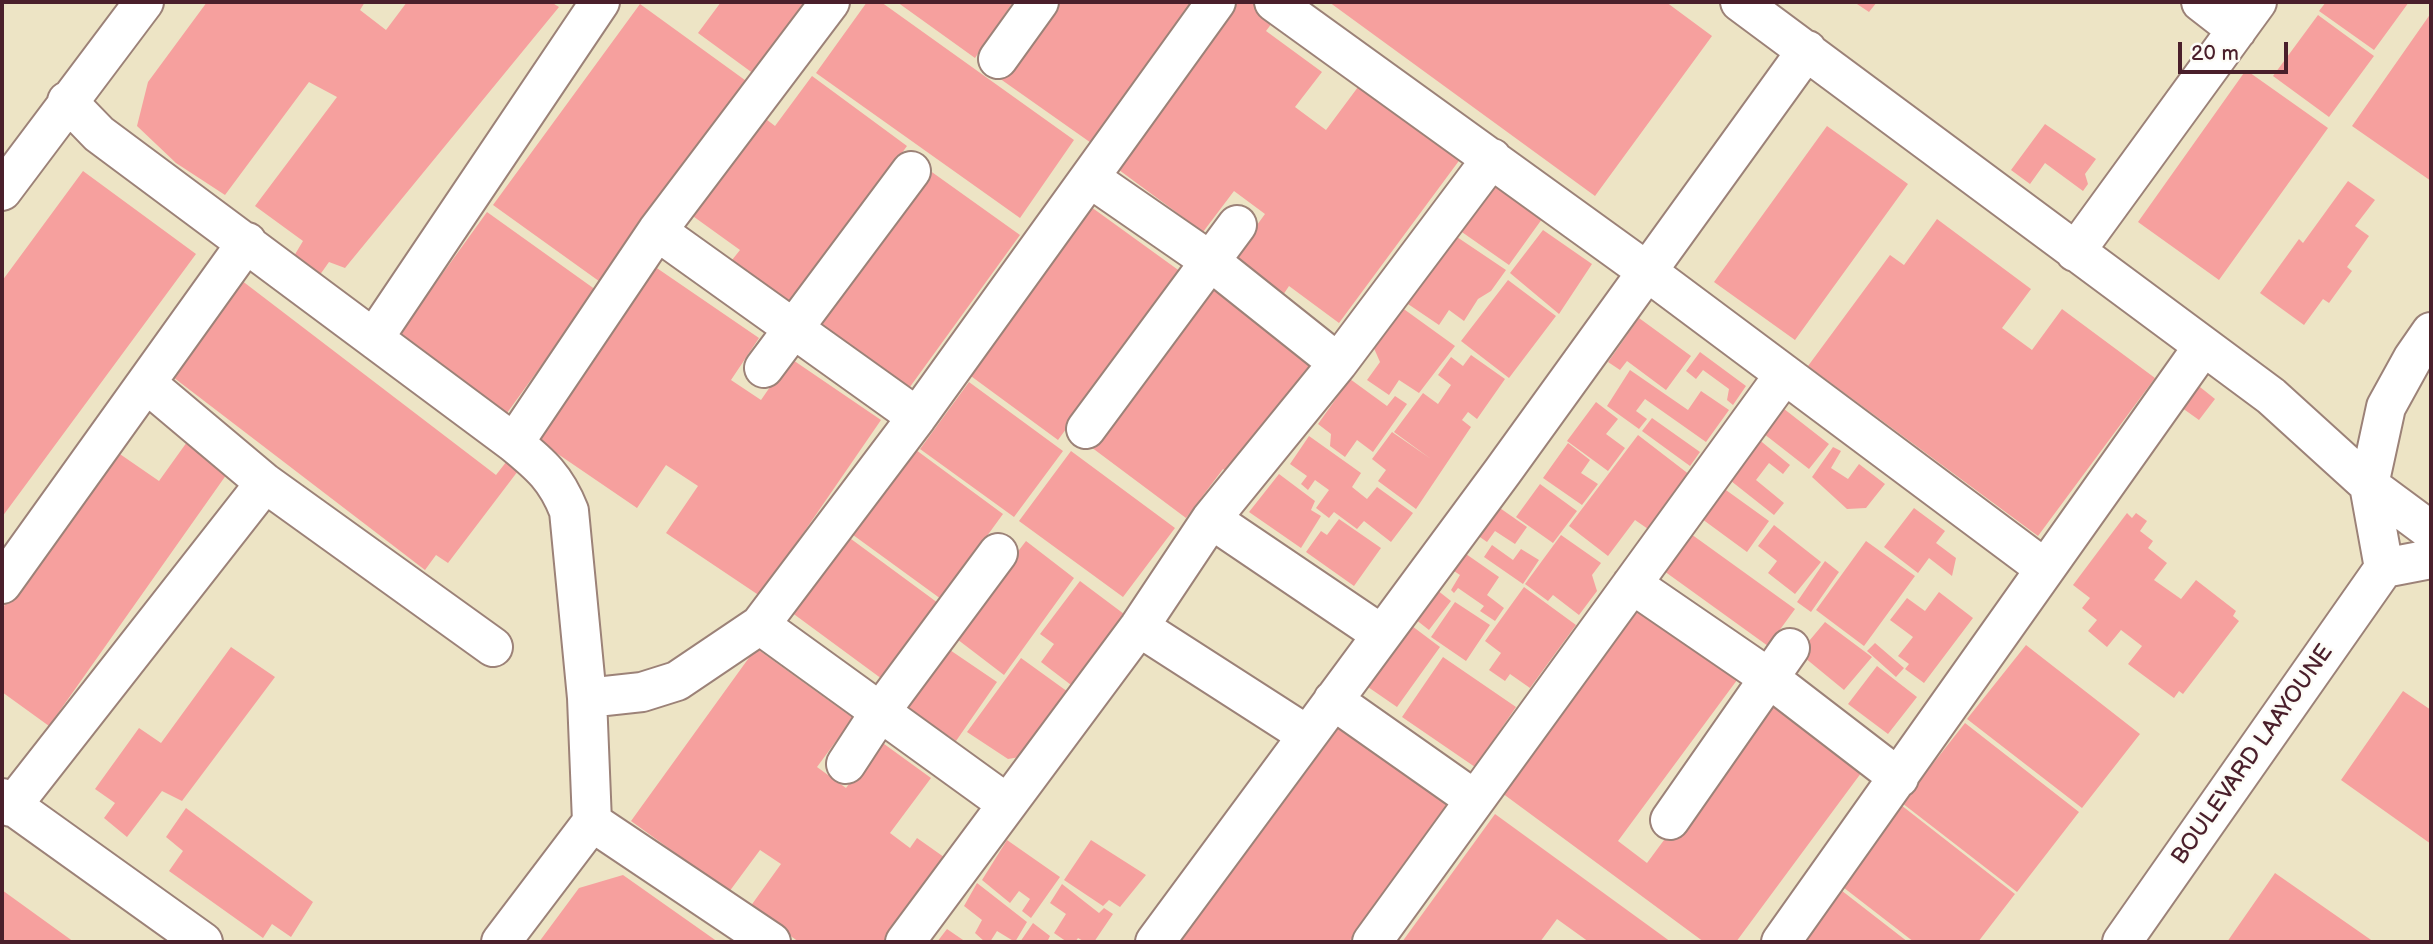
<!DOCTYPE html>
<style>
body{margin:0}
#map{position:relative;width:2433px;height:944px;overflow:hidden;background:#ede4c5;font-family:"Balsamiq Sans",sans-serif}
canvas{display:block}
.frame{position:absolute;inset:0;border:4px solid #4a1f2b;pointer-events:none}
.scale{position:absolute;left:2178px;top:42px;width:110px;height:32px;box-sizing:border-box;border:4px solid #4a1f2b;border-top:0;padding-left:9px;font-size:21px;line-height:24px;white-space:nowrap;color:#4a1f2b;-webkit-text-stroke:5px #fdfcf7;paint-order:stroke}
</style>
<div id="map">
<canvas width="2433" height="944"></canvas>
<div class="frame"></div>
<div class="scale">20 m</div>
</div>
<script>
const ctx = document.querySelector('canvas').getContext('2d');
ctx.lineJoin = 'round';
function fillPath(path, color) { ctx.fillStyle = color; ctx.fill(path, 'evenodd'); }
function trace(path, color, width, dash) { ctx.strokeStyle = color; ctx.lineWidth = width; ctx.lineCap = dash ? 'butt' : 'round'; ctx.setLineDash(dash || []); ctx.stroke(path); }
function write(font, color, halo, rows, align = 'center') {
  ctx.font = font + ' "Balsamiq Sans",sans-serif'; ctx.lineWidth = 5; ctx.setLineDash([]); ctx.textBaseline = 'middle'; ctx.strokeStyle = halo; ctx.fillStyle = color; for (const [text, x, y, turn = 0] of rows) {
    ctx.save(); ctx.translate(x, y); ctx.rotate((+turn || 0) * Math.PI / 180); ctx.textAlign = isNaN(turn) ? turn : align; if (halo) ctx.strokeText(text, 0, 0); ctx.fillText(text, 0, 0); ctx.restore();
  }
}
const building = new Path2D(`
 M207,2H365L360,10L386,30L407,2H551L559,7L345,268L329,262L317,279L291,261L303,241L255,206L337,97L309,82L225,195L176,163L137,126L148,82Z
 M721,2H806L754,74L698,33Z
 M867,2H881L1074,140L1020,218L816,73Z
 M897,2H1013L975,58Z
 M1053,2H1195L1094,145L999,78Z
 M1238,2H1251L1275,19L1266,31L1322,72L1295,107L1326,130L1361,83L1461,158L1339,323L1289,286L1283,295L1233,258L1265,214L1234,191L1203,232L1115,167Z
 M1329,2H1666L1712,36L1595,196Z
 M1854,2H1877L1869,12Z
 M2326,2H2409L2374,50L2319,11Z
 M640,4L749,83L603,284L493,205Z
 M2431,13V181L2352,126Z
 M2318,15L2374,56L2329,117L2273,76Z
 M2246,70L2328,128L2219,280L2138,222Z
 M812,76L907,146L792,304L732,260L740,250L690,214L762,116L775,126Z
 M2045,124L2096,159L2085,174L2088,184L2083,191L2045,163L2030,184L2011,170Z
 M1827,126L1908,184L1795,340L1714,282Z
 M929,170L1020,235L907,391L817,326Z
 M83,171L196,254L2,517V281Z
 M2348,181L2375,200L2355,226L2369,236L2347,267L2352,271L2329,303L2323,299L2304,325L2260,293L2299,239L2303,243Z
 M1492,184L1542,219L1509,265L1459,230Z
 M1087,204L1181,272L1058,440L964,371Z
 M487,212L596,290L507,413L399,334Z
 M1937,219L2031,289L2002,328L2032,350L2062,309L2155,378L2038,536L1808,366L1890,255L1904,265Z
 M1543,230L1592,264L1559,314L1510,273Z
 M1454,235L1506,270L1491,291L1478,299L1464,321L1449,310L1439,325L1408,304Z
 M648,262L759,338L731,380L761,400L790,358L881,420L760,596L666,533L698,486L666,465L637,508L530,435Z
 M241,280L496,475L510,457L521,467L448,563L436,555L425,570L169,374Z
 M1508,280L1556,316L1509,378L1461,341Z
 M1211,286L1317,365L1234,477L1223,469L1186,518L1091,447Z
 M1401,307L1455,346L1419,393L1399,380L1389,395L1367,380L1380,362L1373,346Z
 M1639,318L1691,356L1666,390L1627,361L1620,370L1608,362Z
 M1700,352L1746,386L1733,405L1727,400L1729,389L1703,370L1696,379L1686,371Z
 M1471,355L1505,379L1477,419L1468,412L1462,420L1471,427L1416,509L1378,481L1386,470L1372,459L1392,432L1431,459L1394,432L1423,393L1438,404L1451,385L1438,375L1451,357L1463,366Z
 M1630,370L1688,410L1701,391L1729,410L1706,442L1645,399L1636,411L1647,419L1639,429L1607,406Z
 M1350,379L1387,406L1395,396L1407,404L1373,452L1357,440L1345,457L1330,446L1331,434L1318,424Z
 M969,382L1063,451L1014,517L920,449Z
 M2195,383L2215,399L2199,420L2178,405Z
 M1596,402L1618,419L1606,434L1625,448L1608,471L1567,441Z
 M1779,405L1829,444L1809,469L1759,430Z
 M1652,418L1700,452L1690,466L1642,431Z
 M1638,435L1690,475L1648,529L1635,520L1608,556L1569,526Z
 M1309,436L1361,473L1352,487L1367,499L1377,487L1413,513L1391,542L1364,521L1357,529L1334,512L1329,518L1316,508L1329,490L1315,480L1308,490L1301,484L1307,476L1290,464Z
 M1757,438L1790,465L1783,474L1769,463L1756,480L1784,503L1774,515L1726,477Z
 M187,442L229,471L49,726L2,692V609L114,450L159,481Z
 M1568,443L1590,460L1581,473L1598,484L1582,505L1543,478Z
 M912,447L1003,514L941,599L849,532Z
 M1833,447L1841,451L1831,468L1848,479L1859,464L1885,484L1866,508L1847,509L1812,477Z
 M1071,451L1175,528L1123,597L1019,521Z
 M1279,474L1315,501L1311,510L1321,516L1301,548L1249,512Z
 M1540,484L1577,511L1553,543L1516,517Z
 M1719,485L1769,521L1747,552L1698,516Z
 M1497,506L1527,527L1515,544L1495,531L1487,542L1477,535Z
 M1914,508L1945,531L1936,543L1956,558L1952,576L1929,558L1918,573L1884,547Z
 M2127,513L2132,518L2136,513L2147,521L2140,531L2153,541L2148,548L2167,563L2154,580L2181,599L2196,580L2236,611L2233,616L2239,621L2183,694L2179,691L2174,698L2128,664L2142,646L2121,630L2107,647L2088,631L2097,620L2082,608L2090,598L2073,585Z
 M1339,519L1381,548L1354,586L1306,552L1321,531L1327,535Z
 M1774,525L1821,562L1795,594L1768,573L1777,561L1758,546Z
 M1691,534L1795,609L1768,646L1664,571Z
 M1561,535L1601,563L1592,575L1597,591L1579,615L1553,595L1548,601L1525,584Z
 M847,536L938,603L882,679L791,612Z
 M1026,541L1074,578L1004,675L953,636Z
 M1866,541L1915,576L1864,646L1816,610Z
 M1492,545L1513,560L1521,549L1539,560L1523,584L1484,557Z
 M1466,554L1499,577L1487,595L1504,608L1495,621L1480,611L1484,606L1458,588L1454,593L1451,590L1460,575L1454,571Z
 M1825,561L1839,572L1811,612L1797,602Z
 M1080,581L1128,617L1075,688L1041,662L1054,644L1040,634Z
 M1524,587L1576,625L1530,688L1510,674L1505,681L1489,670L1501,653L1485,641Z
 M1437,590L1451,601L1429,630L1415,619Z
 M1939,592L1973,618L1924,683L1905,669L1909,664L1898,656L1913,637L1890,620L1907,598L1925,611Z
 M1455,602L1490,625L1466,661L1431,637Z
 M1642,604L1740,676L1618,841L1647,863L1772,694L1867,765L1736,942H1704L1502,793Z
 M1825,622L1872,657L1844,690L1799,653Z
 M1412,626L1440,647L1397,707L1368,687Z
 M1875,643L1904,668L1896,677L1867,651Z
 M2026,645L2140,734L2082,808L1967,719Z
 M231,647L275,677L182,801L162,791L127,837L104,818L115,803L95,789L139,728L161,743Z
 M756,648L853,718L817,767L846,788L880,741L931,778L890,833L910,848L917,838L951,862L893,942H799L750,907L781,864L760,850L729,892L631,821Z
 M947,648L997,682L956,741L906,707Z
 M1443,657L1516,707L1475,767L1402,717Z
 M1021,658L1075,697L1032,755L1008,759L967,732Z
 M1877,666L1917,697L1888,734L1848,704Z
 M2403,691L2431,710V844L2341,780Z
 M1344,721L1453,802L1349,942H1180Z
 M1965,723L2079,812L2017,892L1902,803Z
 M1901,805L2015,894L1978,942H1914L1839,884Z
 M186,808L313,902L291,937L272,924L263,938L169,871L183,851L166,837Z
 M1495,814L1671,942H1589L1557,919L1540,942H1402Z
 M1007,840L1060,877L1031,918L1022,911L1030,899L1019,891L1010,903L982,880Z
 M1091,840L1146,875L1120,907L1109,900L1103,906L1064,880Z
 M2275,873L2374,942H2227Z
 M623,875L718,942H539L579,888Z
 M977,883L1027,922L1015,942L997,931L990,942H985L975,933L982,920L964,906Z
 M1062,884L1099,913L1104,908L1113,914L1094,942H1085L1078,938L1075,942H1067L1054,933L1066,914L1050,903Z
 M1837,887L1908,942H1794Z
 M2,890L74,942H2Z
 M1033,923L1050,936L1047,942H1020Z
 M947,929L966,942H937Z`);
const minor = new Path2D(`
 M1274,2L1645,270L2044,568
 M1740,2L2271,396L2369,485L2431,531
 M2201,2L2237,30
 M998,59L1039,2
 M67,101L99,134L514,443C541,465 556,478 569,511L587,698L592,822L501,942
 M1090,178L1210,261L1338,363
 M2,191L144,2
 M657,231L917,417
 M2075,252L2257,2
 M374,338L600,2
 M764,368L911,171
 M146,383L265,483L493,647
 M1086,429L1237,225
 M514,443L657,231L830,2
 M1211,519L1381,634
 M2384,568L2431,559
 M2,584L247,242
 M1632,584L1769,678L1899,778
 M760,625L1006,803
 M1139,627L1307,735
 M587,698L642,692L677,681L760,625L917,417L1216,2
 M1333,700L1475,800
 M846,764L880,712L998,553
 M2,798L203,942
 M11,807L265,483
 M1670,820L1790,648
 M592,822L771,942
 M905,942L1139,627L1211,519L1338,363L1492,158
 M1155,942L1503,471L1807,50
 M1372,942L1784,375
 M1781,942L2202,348
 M2122,942L2384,568L2369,485L2386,407L2413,358L2431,332`);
const streetNames = [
 ["BOULEVARD LAAYOUNE",2253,755,-55]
];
fillPath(building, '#f6a09e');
trace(minor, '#9c8278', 42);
trace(minor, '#fff', 38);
write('23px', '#4a1f2b', '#fdfcf7', streetNames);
</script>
